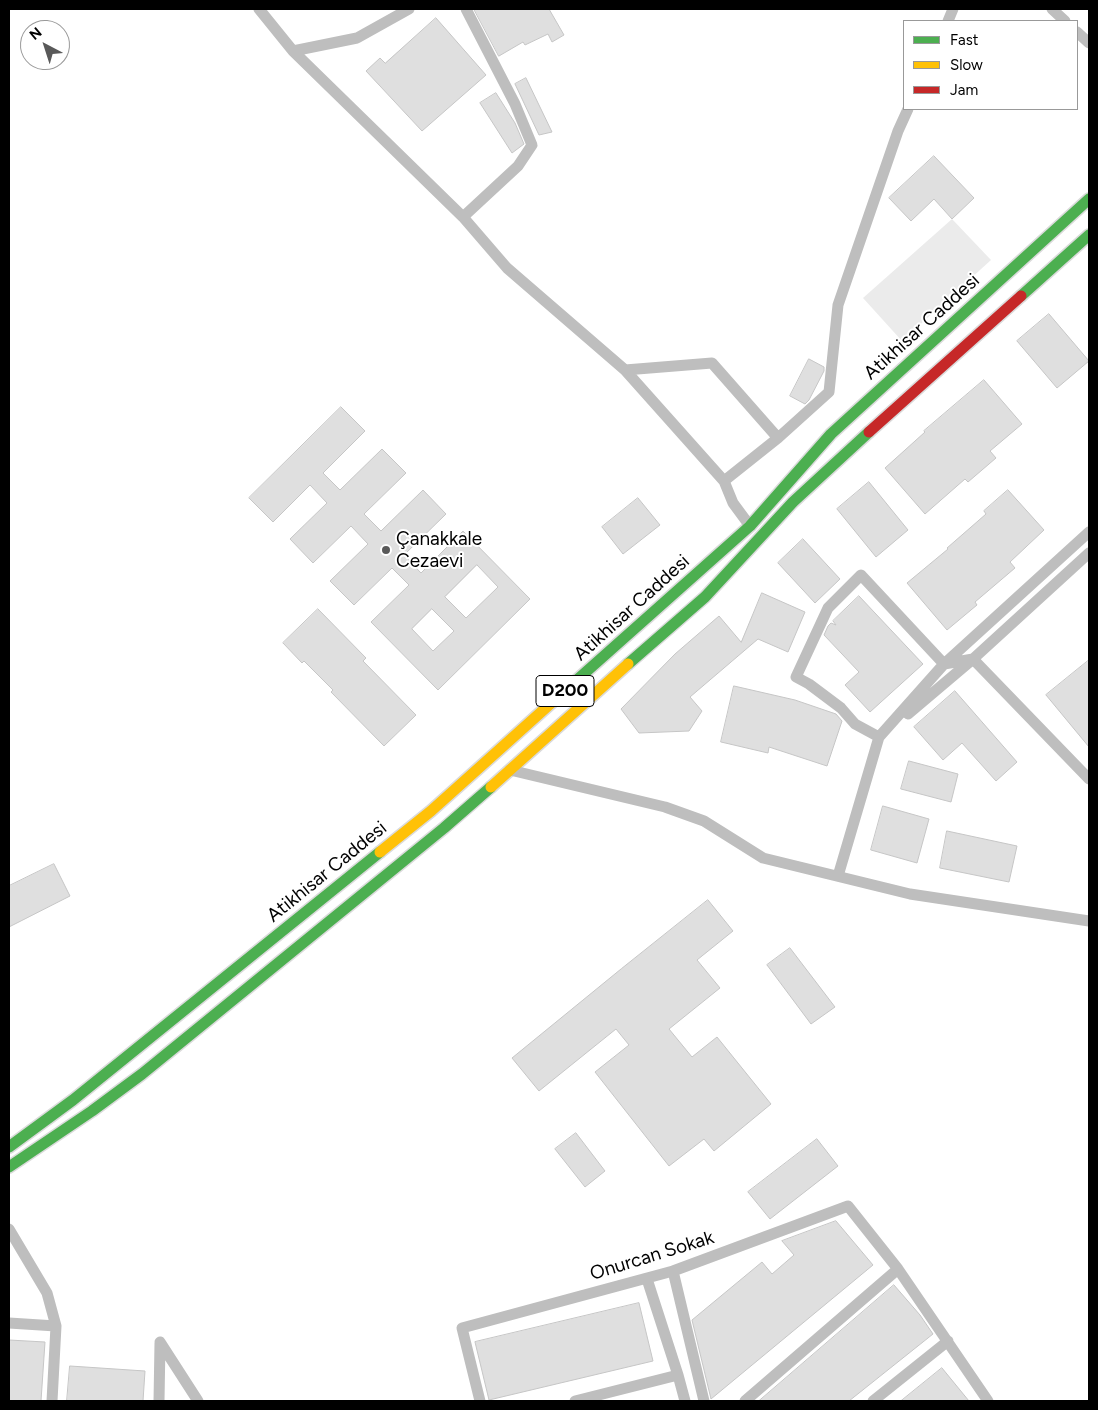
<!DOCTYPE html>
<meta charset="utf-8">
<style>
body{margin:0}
#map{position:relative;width:1098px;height:1410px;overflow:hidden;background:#fff;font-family:Figtree,sans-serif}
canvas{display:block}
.frame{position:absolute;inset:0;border:10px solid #000;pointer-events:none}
.legend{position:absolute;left:903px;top:20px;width:175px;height:90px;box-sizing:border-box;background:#fff;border:1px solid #999;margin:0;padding:6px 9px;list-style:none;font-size:15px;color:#000}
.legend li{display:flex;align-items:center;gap:10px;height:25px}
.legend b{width:25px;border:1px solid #999}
.north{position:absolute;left:20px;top:20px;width:50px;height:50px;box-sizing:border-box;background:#fff;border:1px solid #999;border-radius:50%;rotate:320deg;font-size:14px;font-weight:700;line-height:20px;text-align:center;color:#000}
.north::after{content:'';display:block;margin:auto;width:18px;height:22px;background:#595959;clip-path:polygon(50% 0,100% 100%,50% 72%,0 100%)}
</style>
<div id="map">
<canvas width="1098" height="1410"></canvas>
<div class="frame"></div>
<ul class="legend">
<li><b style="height:6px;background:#4caf50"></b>Fast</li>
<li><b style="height:6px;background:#ffc107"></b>Slow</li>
<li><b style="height:6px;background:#c62828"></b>Jam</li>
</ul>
<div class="north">N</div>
</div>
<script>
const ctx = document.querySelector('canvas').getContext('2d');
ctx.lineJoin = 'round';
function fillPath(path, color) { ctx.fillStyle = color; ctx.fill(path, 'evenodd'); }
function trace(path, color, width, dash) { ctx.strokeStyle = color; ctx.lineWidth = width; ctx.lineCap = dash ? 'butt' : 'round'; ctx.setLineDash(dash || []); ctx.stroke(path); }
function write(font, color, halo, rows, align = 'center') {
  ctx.font = font + ' Figtree,sans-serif'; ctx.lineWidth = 4; ctx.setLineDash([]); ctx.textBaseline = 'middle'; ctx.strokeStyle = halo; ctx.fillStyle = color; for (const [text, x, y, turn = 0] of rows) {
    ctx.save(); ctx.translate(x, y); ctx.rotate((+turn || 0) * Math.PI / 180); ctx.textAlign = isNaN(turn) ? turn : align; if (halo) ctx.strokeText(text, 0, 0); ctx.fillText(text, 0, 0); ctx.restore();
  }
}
const green = new Path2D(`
 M952,219L991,260L902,341L863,298Z`);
const building = new Path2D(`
 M474,9H549L564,35L552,42L548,34L525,45L523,42L499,56Z
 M436,18L486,75L422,131L366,71L380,58L385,63Z
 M526,78L552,132L539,135L515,84Z
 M496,93L515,123L524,144L512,153L480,103Z
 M934,156L974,198L952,219L934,199L911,221L889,198Z
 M1049,314L1089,361L1057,388L1017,341Z
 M809,359L824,367V371L809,400L805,404L790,396Z
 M984,380L1022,424L990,451L996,458L968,482L965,479L925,514L885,468L925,432L924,431Z
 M341,407L365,431L323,473L340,490L382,449L406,473L364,514L381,531L423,490L446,514L404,555L421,573L463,531L530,599L438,690L371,622L409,585L392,568L354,605L330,581L368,544L351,526L313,563L290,539L327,503L310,485L273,522L249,498ZM477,565L498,587L466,618L445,597ZM432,609L454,631L433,651L412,629Z
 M869,482L908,530L876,557L837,509Z
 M1008,490L1044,530L1010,562L1015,568L975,602L977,605L947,630L907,583L948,549L947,548L986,514L984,511Z
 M638,498L660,525L623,554L602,527Z
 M803,539L840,579L815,603L778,563Z
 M762,593L805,612L788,652L758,639L690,697L702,711L689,731L639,733L621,709L675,654L719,616L741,642Z
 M859,596L923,664L870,712L845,685L859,672L824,635L828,626L831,623L836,625L833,621Z
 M318,609L366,658L363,661L416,715L384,746L331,692L333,690L304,661L302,663L283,643Z
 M1089,660V747L1046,695Z
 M734,686L795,700L836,714L842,721L827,766L769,747L768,753L721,742Z
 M955,691L1017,762L996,781L962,743L943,760L914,727Z
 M909,761L958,774L951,802L901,789Z
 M883,806L929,819L917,863L871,850Z
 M947,831L1017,846L1009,882L940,868Z
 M54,864L70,896L9,927V886Z
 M708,900L733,931L697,960L720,988L669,1029L692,1057L717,1037L771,1104L714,1151L704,1139L669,1166L595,1072L629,1045L616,1029L539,1091L512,1058L621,969Z
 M790,948L835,1007L811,1024L767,965Z
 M576,1133L605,1171L585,1187L555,1149Z
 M817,1139L838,1166L770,1219L748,1192Z
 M836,1221L873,1265L711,1399L692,1320L762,1262L772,1274L794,1255L782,1241Z
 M894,1285L920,1315L933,1334L849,1401H759Z
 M639,1303L653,1361L489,1400L475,1342Z
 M9,1340L45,1342L41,1401H9Z
 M70,1366L145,1371L143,1401H67Z
 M942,1368L969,1401H901Z`);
const street = new Path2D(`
 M259,9L293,51L463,217L507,268L625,370L724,481
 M1052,9L1065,21
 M948,21L953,9
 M1077,32L1089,43
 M293,51L357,38L409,9
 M463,217L518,166L532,145L515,104L466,9
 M625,370L712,363L778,438L724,481L733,503L750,526
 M778,438L829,392L838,305L898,131L908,109
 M908,714L973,659L1089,553
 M879,737L855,724L841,708L809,684L796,677L828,608L861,575L944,664L973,659L1089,779
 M510,770L665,807L704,821L763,858L910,894L1089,921
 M838,876L879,737L944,664L1089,532
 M9,1229L47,1293L56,1326L52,1401
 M673,1271L704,1401
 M647,1279L678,1375L685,1401
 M9,1323L56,1326
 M160,1342L198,1401
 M159,1401L160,1343
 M480,1401L462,1328L673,1271L848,1206L898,1269L988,1401
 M575,1401L678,1375
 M745,1401L898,1269
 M873,1401L948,1341`);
const fast = new Path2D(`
 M1021,296L1089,235
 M628,664L705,597L793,502L869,432
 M569,687L750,526L831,434L1089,199
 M9,1147L73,1100L380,852
 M9,1167L92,1111L142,1074L444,828L491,787`);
const slow = new Path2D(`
 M491,787L628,664
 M380,852L431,811L569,687`);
const jam = new Path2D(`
 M869,432L1021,296`);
const markers = [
 [386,550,5,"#595959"]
];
const shields = [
 [565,691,58]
];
const shieldNames = [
 ["D200",565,691]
];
const streetNames = [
 ["Atikhisar Caddesi",922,327,-42],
 ["Atikhisar Caddesi",632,608,-42],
 ["Atikhisar Caddesi",327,872,-39],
 ["Onurcan Sokak",652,1256,-17]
];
const poiNames = [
 ["Çanakkale",396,539],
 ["Cezaevi",396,561]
];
fillPath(green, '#ebebeb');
fillPath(building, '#dfdfdf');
trace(building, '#c6c6c6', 1);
trace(fast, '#dbdbdb', 14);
trace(slow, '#dbdbdb', 14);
trace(jam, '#dbdbdb', 14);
trace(street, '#bebebe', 11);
trace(fast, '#4caf50', 11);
trace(slow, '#ffc107', 11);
trace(jam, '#c62828', 11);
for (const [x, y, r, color] of markers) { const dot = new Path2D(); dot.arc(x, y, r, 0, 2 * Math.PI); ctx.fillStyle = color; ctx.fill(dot); trace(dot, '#fff', 2); }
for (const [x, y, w] of shields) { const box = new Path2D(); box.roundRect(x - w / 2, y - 15.5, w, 31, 4); ctx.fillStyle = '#fff'; ctx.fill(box); trace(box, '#000', 1); }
write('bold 18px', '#000', null, shieldNames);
write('19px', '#000', '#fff', streetNames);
write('19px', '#000', '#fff', poiNames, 'left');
</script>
